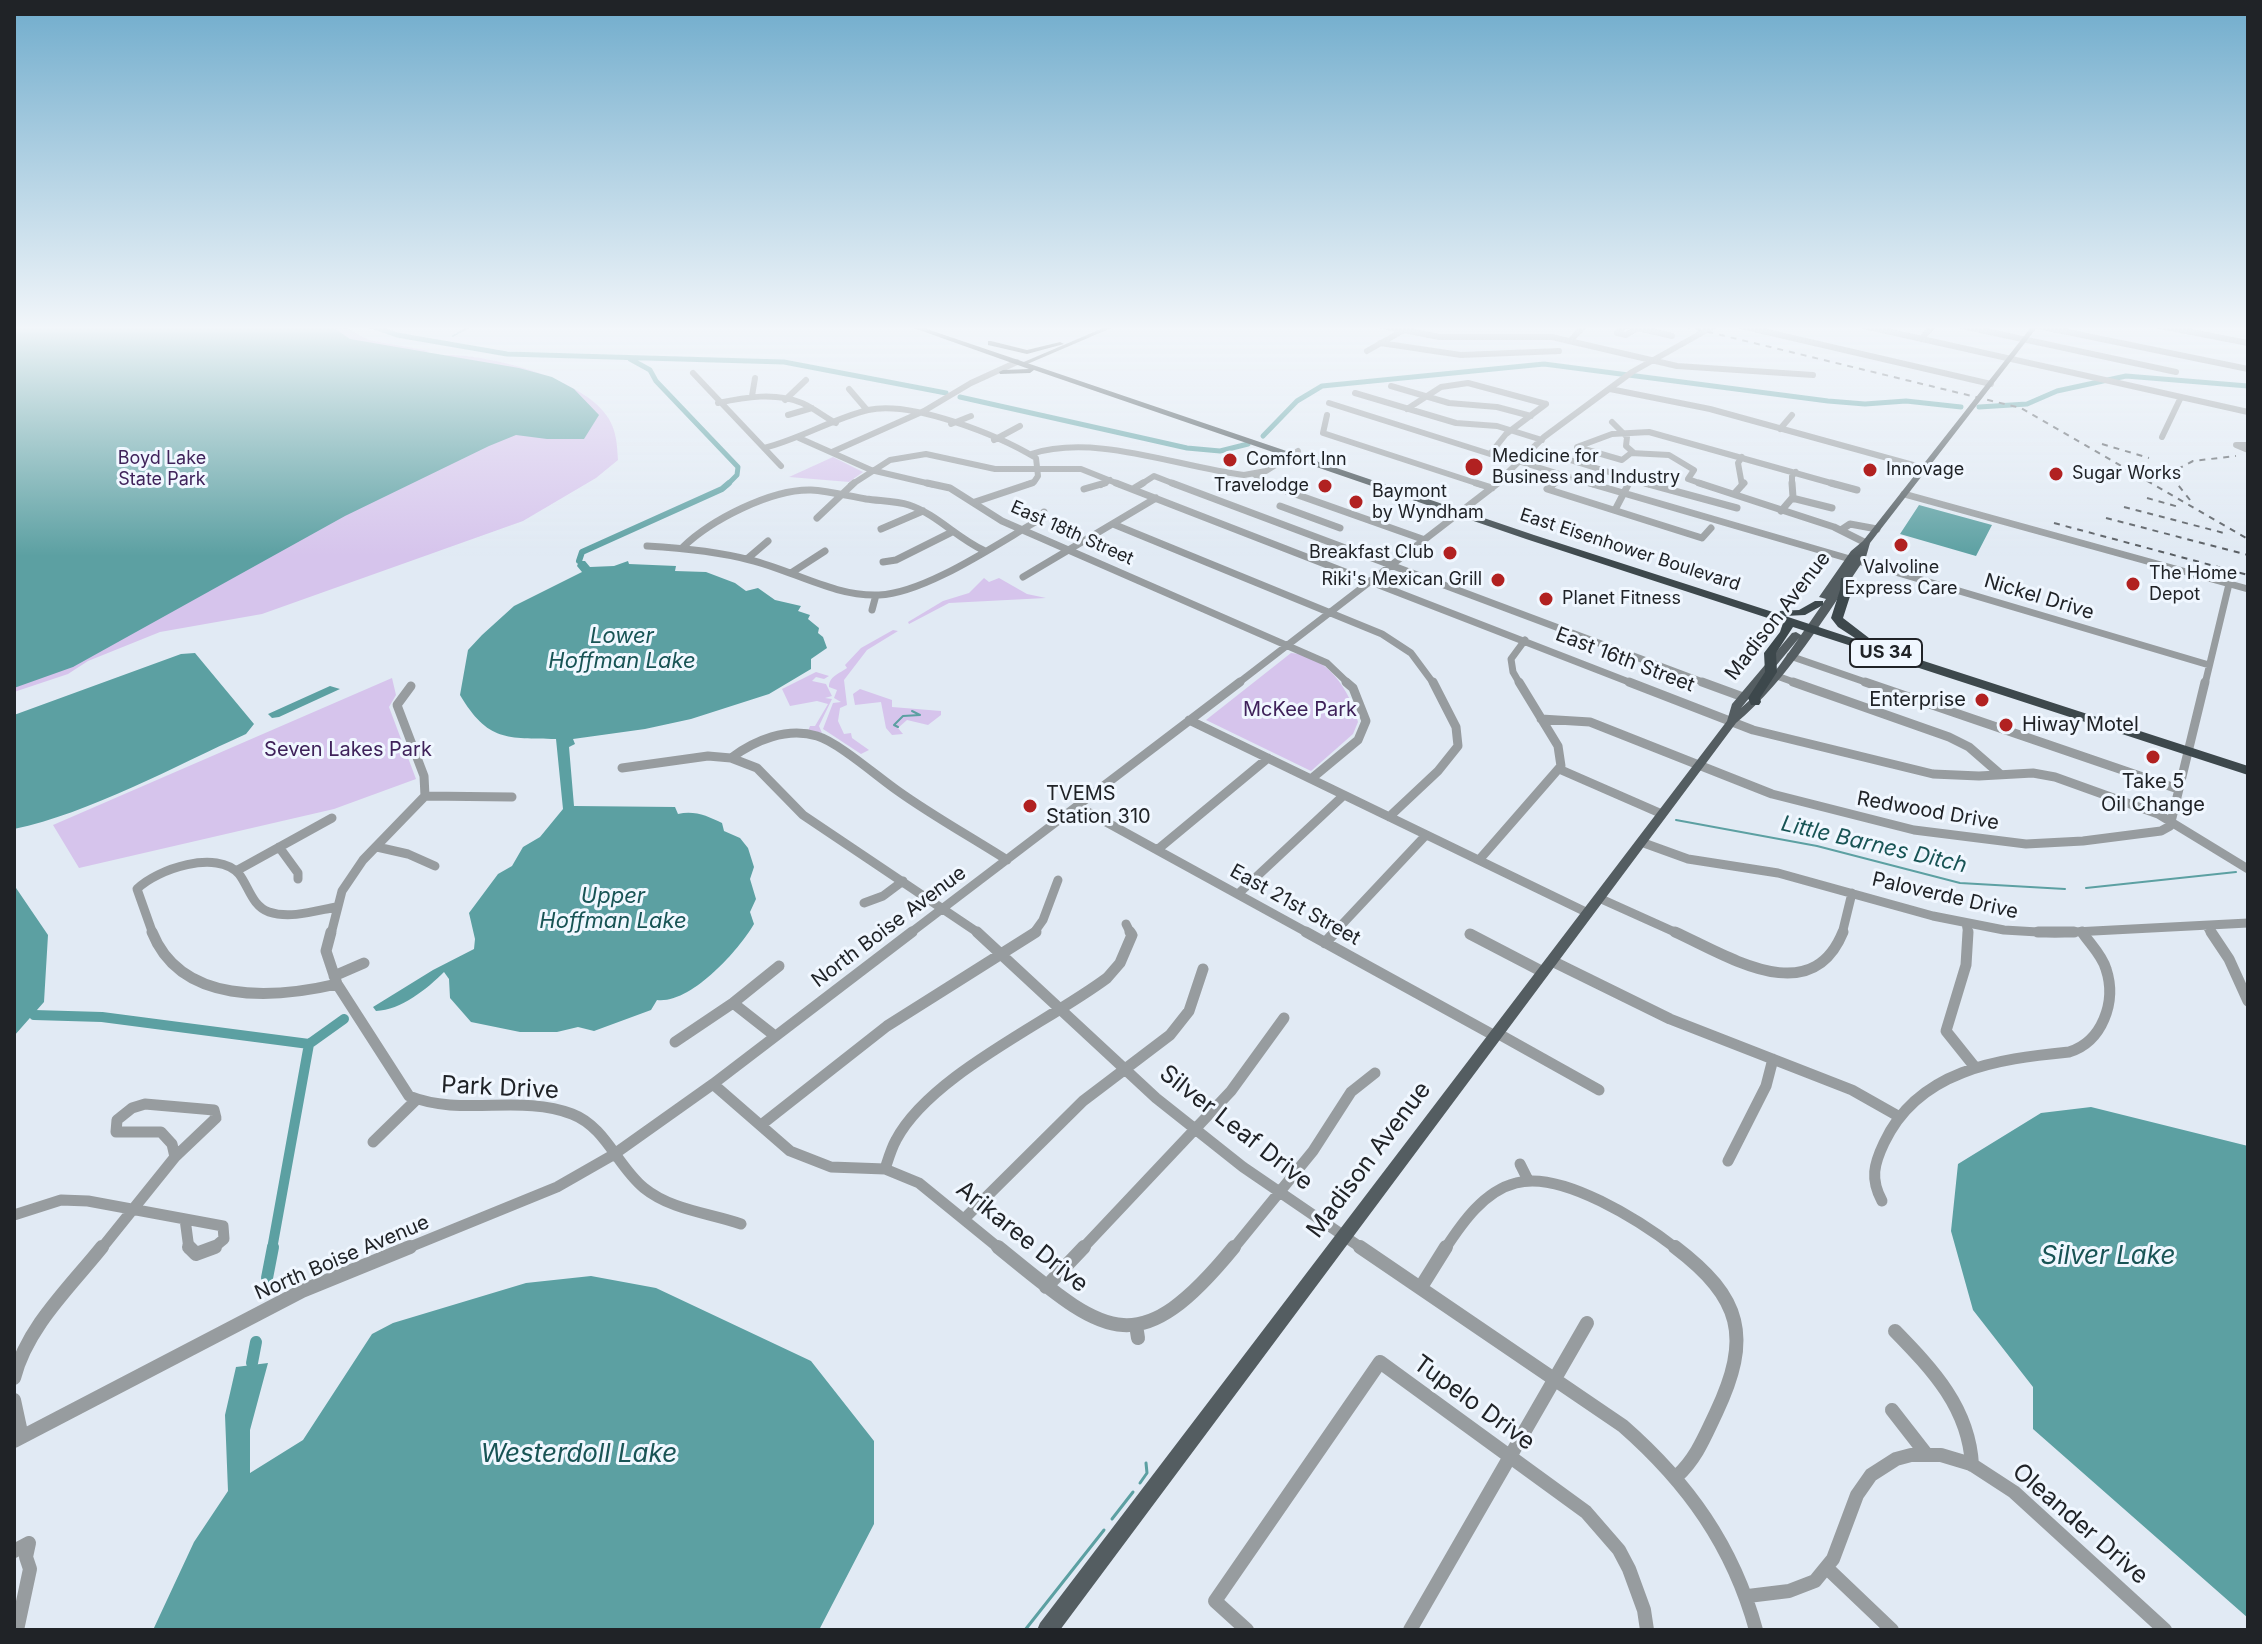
<!DOCTYPE html>
<style>
body{margin:0}
#map{position:relative;width:2262px;height:1644px;overflow:hidden;background:#e1eaf4;font-family:Inter,sans-serif}
canvas{display:block}
.frame{position:absolute;inset:0;border:16px solid #202327;pointer-events:none}
</style>
<div id="map">
<canvas width="2262" height="1644"></canvas>
<div class="frame"></div>
</div>
<script>
const ctx = document.querySelector('canvas').getContext('2d');
ctx.lineJoin = 'round';
function fillPath(path, color) { ctx.fillStyle = color; ctx.fill(path, 'evenodd'); }
function trace(path, color, width, dash) { ctx.strokeStyle = color; ctx.lineWidth = width; ctx.lineCap = dash ? 'butt' : 'round'; ctx.setLineDash(dash || []); ctx.stroke(path); }
function write(font, color, halo, rows, align = 'center') {
  ctx.font = font + ' Inter,sans-serif'; ctx.lineWidth = 6; ctx.setLineDash([]); ctx.textBaseline = 'middle'; ctx.strokeStyle = halo; ctx.fillStyle = color; for (const [text, x, y, turn = 0] of rows) {
    ctx.save(); ctx.translate(x, y); ctx.rotate((+turn || 0) * Math.PI / 180); ctx.textAlign = isNaN(turn) ? turn : align; if (halo) ctx.strokeText(text, 0, 0); ctx.fillText(text, 0, 0); ctx.restore();
  }
}
const green = new Path2D(`
 M14,326H342L369,340L429,351L418,358C430,360 437,355 448,355C491,355 586,379 609,419C617,433 617,446 618,460L596,478L523,521L262,614L160,632L88,661L68,674L14,692Z
 M833,457L863,472L849,482L789,477Z
 M984,578L989,582L999,578L1027,594L1046,598L949,603L909,624L908,622L943,601L969,593Z
 M893,630L898,631L867,650L844,680L847,705L840,708L838,721L844,734L851,733L852,738L869,750L861,754L823,729L833,703L841,702L834,698L837,690L829,687C829,676 839,674 847,668L845,665L861,648Z
 M1291,653C1327,655 1350,690 1358,722L1353,734L1311,771L1206,720Z
 M816,672L829,676L824,679L816,677L812,681L826,684L832,696L825,698L832,699L819,726L822,733L808,731L810,726H815L828,704L817,701L790,706L782,689Z
 M392,678L396,695L389,707L416,779L334,809L79,868L53,825Z
 M860,689L892,700V707L941,711V715L928,725L907,720L898,728L903,734L892,735L886,728L881,702L855,705L853,694Z`);
const water = new Path2D(`
 M14,326H331L350,339L519,368L552,377L574,389L599,415L584,439H547L516,435L489,446L345,516L73,667L14,688Z
 M1919,505L1992,525L1976,556L1900,534Z
 M579,561H585L590,567L614,566L628,561L629,564L676,566L675,571L706,572L735,583L746,591L758,588L775,600L801,606L798,611L810,615L808,619L819,628L818,633L823,637L827,648L811,659V669L769,694L691,719L645,729L573,739L575,744L569,747L574,806L675,807L678,814C694,810 708,816 722,823L724,831L740,838L748,848L754,867L750,879L756,899L750,912L754,924C738,951 691,1004 657,1000L651,1010L594,1031L578,1027L557,1032H520L471,1022L450,998L449,979L444,972C427,989 401,1010 376,1011L373,1007L433,970L474,949L475,939L469,913L498,874L512,866L523,847L540,837L563,809L556,739C507,738 488,742 460,695L468,650L482,635L514,606L582,572L577,566Z
 M195,653L254,724L246,734C175,766 90,813 14,829V715L181,654Z
 M330,686L340,689L279,717L272,718L268,714Z
 M14,885L48,935L44,1002L14,1036Z
 M2091,1107L2248,1146V1618L2033,1429V1387L1973,1310L1951,1231L1958,1164L2041,1113Z
 M591,1276L656,1288L811,1361L874,1441V1524L819,1630H153L194,1542L228,1491L225,1415L236,1367L268,1363L250,1430V1473L303,1440L372,1334L393,1323L526,1283Z`);
const streamFar1 = new Path2D(`
 M453,336L471,326
 M898,727L894,725L903,716L920,715L912,711
 M1676,820L1817,846L1960,883L2065,889
 M2086,888L2236,872`);
const stream = new Path2D(`
 M1140,1483L1147,1473L1146,1463
 M1112,1519L1133,1492
 M1025,1630L1104,1530`);
const canalFar3 = new Path2D(`
 M371,326L397,335L507,354L784,362L946,393
 M630,359L650,370L656,381L738,467L737,475L727,485
 M960,397L1187,448L1220,451L1248,444
 M1979,407L2027,404L2057,391L2126,376L2248,386
 M1263,436L1297,401L1322,386L1544,364L1828,401L1865,404L1906,401L1961,407`);
const canalFar2 = new Path2D(`
 M579,561L582,552L722,489L729,483`);
const canalFar1 = new Path2D(`
 M34,1015L102,1017L309,1044L344,1019
 M272,1249L309,1044`);
const canal = new Path2D(`
 M267,1278L273,1247
 M252,1363L256,1342`);
const minorFar4 = new Path2D(`
 M1383,326L1439,337H1552L1677,366L1813,375
 M1625,326L1617,333L1626,335L1638,328
 M1629,326L1672,336
 M1741,326L1991,384
 M1864,326L2248,412
 M1962,326L2176,372
 M2038,326L2248,369
 M2160,326L2248,343
 M1921,339L1933,326
 M1571,340L1584,326
 M1380,343L1461,355L1559,351
 M1367,351L1411,326
 M693,373L781,466
 M1391,386L1449,403L1497,407L1531,416
 M849,389L867,410
 M1610,389L1710,409L1924,468
 M1355,393L1456,423L1497,426L1542,440
 M752,396L755,378
 M785,400L806,380
 M718,403C745,397 776,392 802,403C814,408 824,417 836,423
 M1329,403L1490,454L1506,434L1546,404
 M1407,409L1441,387L1468,383L1546,404
 M788,415L812,408
 M1327,415L1323,433L1482,485
 M1612,422L1627,437L1626,446L1634,453
 M951,424L971,416
 M1780,429L1792,415
 M2162,437L2181,397
 M799,438L871,470L935,485
 M994,440L1020,426
 M2248,445H2236L2248,450
 M764,448C800,439 832,419 868,410C911,400 998,435 1036,458L1038,476L1034,482L1026,485
 M832,452L924,411L971,383L1017,362
 M1031,454C1095,433 1178,467 1244,475L1266,471L1298,451
 M1557,456L1651,485
 M1742,457L1738,463L1742,485
 M1521,462L1595,485
 M1254,474L1270,485
 M851,485L890,460L926,454L995,469H1081L1121,485
 M1101,485L1110,480
 M1140,485L1154,476L1177,485
 M1495,485L1544,437L1632,372L1714,326
 M1553,485L1560,479
 M1628,485L1632,477
 M1705,485L1688,479L1694,470L1669,455L1631,453L1622,460L1577,447L1612,434L1649,432L1838,485
 M1792,485V476L1796,472`);
const minorFar3 = new Path2D(`
 M927,483L950,488L1002,521L1327,663L1349,684
 M1116,483L1634,684
 M1172,483L1708,684
 M1264,483L1425,540
 M1476,483L1492,488
 M1555,483L1547,489L1702,538L1711,528
 M1589,483L1850,559
 M1645,483L1737,508
 M1699,483L1834,527L1866,543
 M1831,483L1857,490
 M1084,489L1105,483
 M1133,489L1143,483
 M1735,493L1744,483
 M1904,494L2248,589
 M1792,498L1832,508
 M975,502L1032,483
 M1280,506L1340,528
 M1615,510L1629,483
 M1781,511L1793,497L1792,483
 M817,518L854,483
 M1113,524L1382,634L1411,653L1434,684
 M881,529L923,511
 M1841,530L1850,524L1877,529
 M647,546C682,548 716,551 750,560C792,570 835,597 879,595C927,593 1001,541 1044,517V512
 M683,547C711,520 771,489 811,490C829,491 848,496 866,499C880,501 896,501 909,505C936,514 957,538 983,550
 M747,559L768,541
 M1858,561L2209,665
 M883,562L896,560L950,533
 M791,573L825,551
 M1023,577L1156,498
 M872,610L876,595
 M1790,656L1871,684
 M1777,676L1799,684
 M1237,684L1498,483
 M1520,684L1513,672L1511,659L1525,640
 M2205,684L2229,584`);
const minorFar2 = new Path2D(`
 M1629,682L1753,730L1933,774L1979,776L2033,773L2055,777L2158,814L2248,869
 M1702,682L1743,697
 M1793,682L1949,737L1969,747L2000,774
 M1865,682L2178,789
 M1541,719L1590,722L1772,794L1914,830L2026,844L2083,841L2161,831L2170,826L2205,682
 M1189,720L1588,913
 M731,758C755,740 787,727 817,736C838,742 879,778 898,791C933,816 971,837 1007,860
 M622,768L708,756L731,758L757,768L803,815L980,934
 M1559,769L1662,814
 M1311,779L1358,740L1366,721L1353,688L1346,682
 M425,796L512,797
 M1077,806L1310,934
 M1389,817L1438,771L1458,746L1456,727L1433,682
 M1641,842L1688,859L1778,873L1933,916L2004,930L2055,933L2248,923
 M279,847L298,873V879
 M377,847L408,854L435,866
 M1157,850L1268,758
 M1479,860L1561,766L1558,746L1519,682
 M236,871L332,818
 M1238,894L1344,795
 M1599,898L1679,934
 M864,903L883,896L903,881
 M1966,923L1968,934
 M1126,924L1131,934
 M2208,928L2212,934
 M153,934L137,889C157,869 217,849 239,874C249,887 252,906 269,912C290,919 315,911 336,907
 M331,934L342,891L363,860L425,796L424,776L397,705L411,686
 M909,934L1240,682
 M1033,934L1043,920L1058,880
 M1333,934L1426,835
 M1842,934L1852,893`);
const minorFar1 = new Path2D(`
 M152,932C181,1005 273,999 337,984
 M331,932L326,951L337,984L409,1096C462,1117 520,1094 572,1114C606,1127 617,1166 644,1188C671,1210 709,1213 741,1224
 M977,932L1156,1098L1243,1167L1363,1249
 M1306,932L1495,1036
 M1675,932C1728,956 1811,1011 1843,932
 M1968,932L1966,965L1946,1031L1974,1066
 M2038,932H2074
 M2211,932L2229,959L2248,1001
 M1470,934L1543,972
 M1325,943L1335,932
 M1552,961L1670,1019L1852,1090L1898,1116
 M334,976L364,963
 M733,1003L775,1036
 M1497,1033L1599,1090
 M675,1042L733,1003L779,966
 M713,1084L790,1151L831,1167L885,1169L919,1183L1000,1249
 M145,1104L214,1110L216,1118L175,1157L172,1144L161,1132H116L117,1120L132,1108Z
 M761,1125L887,1026L1036,932
 M373,1142L417,1099
 M1728,1161L1766,1086L1773,1059
 M1520,1164L1528,1180
 M885,1169C888,1160 891,1149 896,1140C930,1075 1047,1023 1107,978L1120,963L1132,935L1130,932
 M1882,1201C1870,1179 1874,1164 1884,1143C1918,1070 1997,1059 2069,1052C2102,1042 2117,1002 2106,969C2102,955 2090,944 2082,932
 M14,1215L61,1200L88,1201L223,1226L224,1239L212,1249
 M185,1219L189,1249
 M964,1219L1083,1101L1170,1035L1189,1011L1203,969
 M101,1249L175,1157
 M405,1249L557,1187L613,1155L713,1084L912,932
 M1082,1249L1231,1091L1284,1018
 M1233,1249L1313,1151L1351,1092L1375,1073
 M1445,1249C1462,1223 1484,1191 1516,1183C1562,1170 1642,1222 1677,1249`);
const minor = new Path2D(`
 M189,1247L196,1254L215,1247
 M998,1247C1104,1333 1135,1368 1234,1247
 M1360,1247L1623,1426C1688,1483 1733,1546 1756,1630
 M1675,1247C1742,1298 1752,1337 1716,1413C1705,1436 1696,1459 1677,1476
 M1046,1287L1084,1247
 M1421,1287L1446,1247
 M1136,1325L1138,1338
 M1895,1331C1933,1370 1969,1408 1972,1465
 M14,1378C27,1327 70,1287 102,1247
 M14,1400L22,1437
 M1892,1410L1927,1455
 M14,1441L302,1291L410,1247
 M14,1551L29,1543
 M1828,1569L1892,1630
 M1748,1596L1789,1591L1815,1581L1833,1559L1857,1495L1871,1475L1896,1459L1911,1455H1941L1971,1464L2014,1492L2165,1630
 M17,1630L30,1569L26,1557L29,1543
 M1247,1630L1215,1601L1380,1362L1586,1512L1619,1550L1629,1569L1644,1610L1647,1630
 M1410,1630L1587,1323`);
const major = new Path2D(`
 M1108,326H1116L1025,365L1019,364Z
 M2032,326H2038L1870,543L1866,557C1827,613 1788,680 1736,723L1060,1630H1037L1040,1623L1727,721L1732,704L1792,633L1796,632L1801,635L1826,599L1819,597L1851,551L1863,541ZM1799,638C1781,663 1764,689 1741,708Z`);
const highway = new Path2D(`
 M908,326H918L1534,535L1779,614L1780,611L1799,610L1815,601H1823V605L1805,615L1785,616L1858,640L1838,627L1831,618L1840,590L1841,578H1849L1852,590L1843,618L1869,638L1862,641L2248,766V775L1793,627L1776,653L1777,672L1760,698L1761,702L1759,705H1751L1748,698L1765,672L1764,653L1780,632L1783,623L1526,539L1034,370L1030,373L1000,374L999,372L1003,370L1029,369Z
 M991,341L1027,350L1060,342L1064,344L1027,354L988,345V341Z`);
const rail = new Path2D(`
 M1684,326L2021,408L2248,539
 M2102,444L2149,458
 M2147,498L2179,507
 M2190,500L2175,481L2178,469L2193,461L2236,456
 M2124,507L2224,533
 M2106,518L2248,555
 M2054,523L2248,575`);
const markers = [
 [1230,460,8,"#b12121"],
 [1474,467,10,"#b12121"],
 [1870,470,8,"#b12121"],
 [2056,474,8,"#b12121"],
 [1325,486,8,"#b12121"],
 [1356,502,8,"#b12121"],
 [1901,545,8,"#b12121"],
 [1450,553,8,"#b12121"],
 [1498,580,8,"#b12121"],
 [2133,584,8,"#b12121"],
 [1546,599,8,"#b12121"],
 [1982,700,8,"#b12121"],
 [2006,725,8,"#b12121"],
 [2153,757,8,"#b12121"],
 [1030,806,8,"#b12121"]
];
const farPoinames = [
 ["Medicine for",1492,457],
 ["Business and Industry",1492,478],
 ["Comfort Inn",1246,460],
 ["Innovage",1886,470],
 ["Sugar Works",2072,474],
 ["Travelodge",1309,486,"right"],
 ["Baymont",1372,492],
 ["by Wyndham",1372,513],
 ["Breakfast Club",1434,553,"right"],
 ["Valvoline",1901,568,"center"],
 ["Express Care",1901,589,"center"],
 ["The Home",2149,574],
 ["Depot",2149,595],
 ["Riki's Mexican Grill",1482,580,"right"],
 ["Planet Fitness",1562,599]
];
const farParknames = [
 ["Boyd Lake",162,459],
 ["State Park",162,480]
];
const farStreetnames = [
 ["East 18th Street",1072,533,24],
 ["East Eisenhower Boulevard",1630,550,18]
];
const shields = [
 [1886,653,72]
];
const shieldNames = [
 ["US 34",1886,653]
];
const streetNames = [
 ["Nickel Drive",2039,597,17],
 ["Madison Avenue",1778,616,-52],
 ["East 16th Street",1625,660,21],
 ["Redwood Drive",1928,811,10],
 ["Paloverde Drive",1945,896,13],
 ["East 21st Street",1295,905,29],
 ["North Boise Avenue",889,927,-37],
 ["North Boise Avenue",342,1258,-23]
];
const poiNames = [
 ["Enterprise",1966,700,"right"],
 ["Hiway Motel",2022,725],
 ["Take 5",2153,782,"center"],
 ["Oil Change",2153,805,"center"],
 ["TVEMS",1046,794],
 ["Station 310",1046,817]
];
const parkNames = [
 ["McKee Park",1300,710],
 ["Seven Lakes Park",348,750]
];
const waterNames = [
 ["Lower",622,636],
 ["Hoffman Lake",622,661],
 ["Little Barnes Ditch",1874,845,13],
 ["Upper",613,896],
 ["Hoffman Lake",613,921]
];
const nearStreetnames = [
 ["Park Drive",500,1088,3],
 ["Silver Leaf Drive",1236,1128,38],
 ["Madison Avenue",1369,1160,-53],
 ["Arikaree Drive",1022,1237,39],
 ["Tupelo Drive",1474,1403,36],
 ["Oleander Drive",2080,1524,41]
];
const nearWaternames = [
 ["Silver Lake",2108,1256],
 ["Westerdoll Lake",579,1454]
];
fillPath(green, '#d6c4ec');
fillPath(water, '#5ca0a2');
trace(streamFar1, '#5ca0a2', 2);
trace(stream, '#5ca0a2', 3);
trace(canalFar3, '#5ca0a2', 5);
trace(canalFar2, '#5ca0a2', 6);
trace(canalFar1, '#5ca0a2', 10);
trace(canal, '#5ca0a2', 12);
trace(minorFar4, '#979c9f', 6);
trace(minorFar3, '#979c9f', 7);
trace(minorFar2, '#979c9f', 9);
trace(minorFar1, '#979c9f', 11);
trace(minor, '#979c9f', 14);
fillPath(major, '#545d61');
fillPath(highway, '#3d484c');
trace(rail, '#565b60', 2, [6, 6]);
const sky = ctx.createLinearGradient(0, 0, 0, 556);
sky.addColorStop(0, '#70accc');
sky.addColorStop(0.59, '#f2f6fa');
sky.addColorStop(1, '#f2f6fa00');
ctx.fillStyle = sky;
ctx.fillRect(0, 0, 2262, 556);
for (const [x, y, r, color] of markers) { const dot = new Path2D(); dot.arc(x, y, r, 0, 2 * Math.PI); ctx.fillStyle = color; ctx.fill(dot); trace(dot, '#f0f7ff', 3); }
write('18px', '#202327', '#f0f7ff', farPoinames, 'left');
write('18px', '#3f225a', '#f0f7ff', farParknames);
write('18px', '#202327', '#f0f7ff', farStreetnames);
for (const [x, y, w] of shields) { const box = new Path2D(); box.roundRect(x - w / 2, y - 14, w, 28, 6); ctx.fillStyle = '#f0f7ff'; ctx.fill(box); trace(box, '#202327', 2); }
write('bold 18px', '#202327', null, shieldNames);
write('20px', '#202327', '#f0f7ff', streetNames);
write('20px', '#202327', '#f0f7ff', poiNames, 'left');
write('20px', '#3f225a', '#f0f7ff', parkNames);
write('italic 22px', '#185455', '#f0f7ff', waterNames);
write('24px', '#202327', '#f0f7ff', nearStreetnames);
write('italic 26px', '#185455', '#f0f7ff', nearWaternames);
</script>
